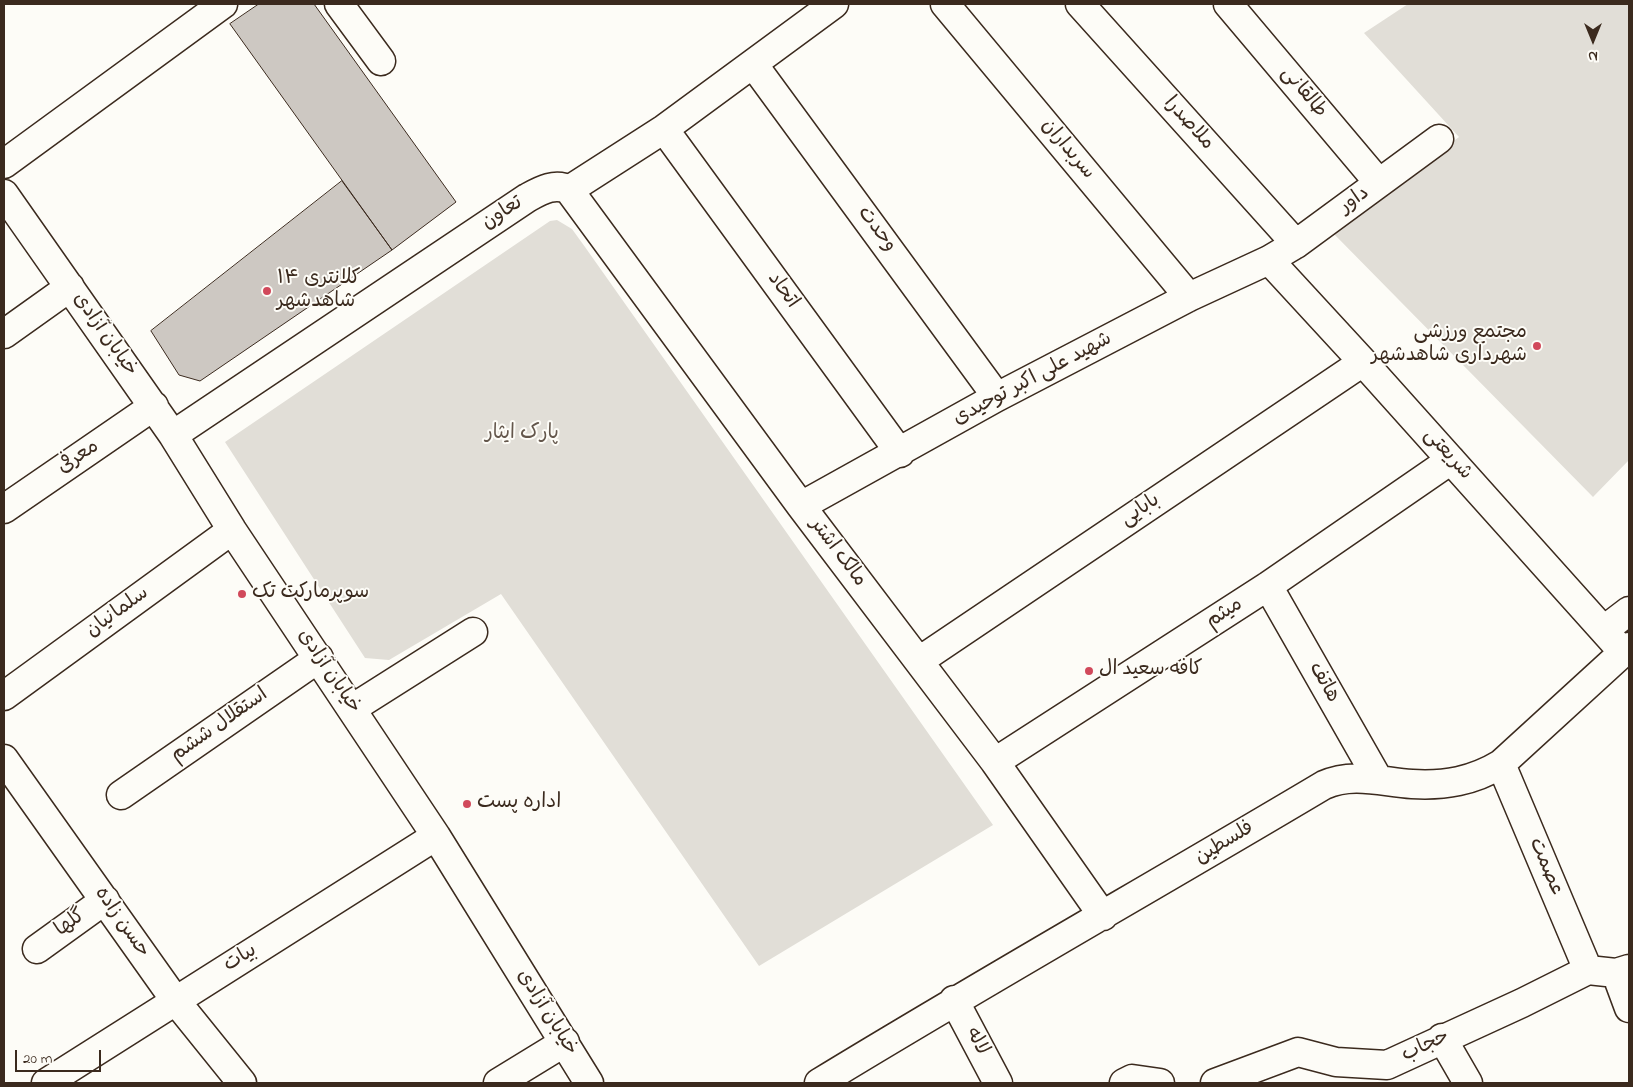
<!DOCTYPE html>
<meta charset="utf-8">
<style>
body{margin:0}
#map{position:relative;width:1633px;height:1087px;overflow:hidden;background:#fdfcf7;font-family:"Indie Flower",sans-serif}
canvas{display:block}
.frame{position:absolute;inset:0;border:5px solid #3b2a1e;pointer-events:none}
.north{position:absolute;left:1568px;top:15px;width:50px;height:50px;-webkit-text-stroke:4px #fdfcf7;paint-order:stroke;rotate:180deg;font-size:14px;font-weight:700;line-height:20px;text-align:center;color:#3b2a1e}
.north::after{content:'';display:block;margin:auto;width:18px;height:22px;background:#3b2a1e;clip-path:polygon(50% 0,100% 100%,50% 72%,0 100%)}
.scale{position:absolute;left:15px;top:1050px;width:86px;height:22px;box-sizing:border-box;border:2px solid #3b2a1e;border-top:0;padding-left:6px;font-size:15px;line-height:18px;white-space:nowrap;color:#3b2a1e;-webkit-text-stroke:4px #fdfcf7;paint-order:stroke}
</style>
<div id="map">
<canvas width="1633" height="1087"></canvas>
<div class="frame"></div>
<div class="north">N</div>
<div class="scale">20 m</div>
</div>
<script>
const ctx = document.querySelector('canvas').getContext('2d');
ctx.lineJoin = 'round';
function fillPath(path, color) { ctx.fillStyle = color; ctx.fill(path, 'evenodd'); }
function trace(path, color, width, dash) { ctx.strokeStyle = color; ctx.lineWidth = width; ctx.lineCap = dash ? 'butt' : 'round'; ctx.setLineDash(dash || []); ctx.stroke(path); }
function write(font, color, halo, rows, align = 'center') {
  ctx.font = font + ' "Indie Flower","Playpen Sans Arabic",sans-serif'; ctx.lineWidth = 4; ctx.setLineDash([]); ctx.textBaseline = 'middle'; ctx.strokeStyle = halo; ctx.fillStyle = color; for (const [text, x, y, turn = 0] of rows) {
    ctx.save(); ctx.translate(x, y); ctx.rotate((+turn || 0) * Math.PI / 180); ctx.textAlign = isNaN(turn) ? turn : align; if (halo) ctx.strokeText(text, 0, 0); ctx.fillText(text, 0, 0); ctx.restore();
  }
}
const green = new Path2D(`
 M1408,4H1629V460L1593,497L1332,232L1459,137L1364,33Z
 M557,220L572,229L585,247L993,825L759,966L501,594L389,660L365,658L225,442L550,221Z`);
const building = new Path2D(`
 M259,4H314L456,202L392,250L230,24Z
 M342,181L392,250L200,381L179,375L151,331Z`);
const minor = new Path2D(`
 M339,4L381,61
 M945,4L1189,297
 M1080,4L1296,244
 M1228,4L1379,183
 M753,64L997,397
 M664,129L900,453
 M4,164L223,4
 M569,190L664,129L834,4
 M4,194L173,435L232,530L436,836L589,1083
 M1269,260L1363,362L1623,652
 M4,334L70,287
 M173,435L527,198C540,191 555,182 569,190L801,506L995,762L1103,916
 M801,506L997,397L1189,297L1269,260L1296,244L1439,139
 M4,509L154,406
 M1268,586L1378,779
 M1604,630L1629,611
 M919,661L1363,362
 M4,696L232,530
 M353,708L473,632
 M4,759L175,1000L242,1083
 M995,762L1268,586L1451,460
 M1501,764L1588,970
 M121,795L319,658
 M37,949L105,900
 M1616,973L1629,1008
 M954,1000L998,1083
 M1442,1038L1468,1083
 M46,1083L436,836
 M498,1083L565,1042
 M819,1083C986,981 1156,885 1324,785C1353,772 1382,782 1412,784C1445,786 1473,781 1501,764L1629,647
 M1124,1083L1132,1079L1160,1083
 M1215,1083L1298,1052L1336,1062L1387,1065L1522,1003L1588,970L1616,973L1629,969`);
const markers = [
 [267,291,5,"#d1495b"],
 [1537,346,5,"#d1495b"],
 [242,594,5,"#d1495b"],
 [1089,671,5,"#d1495b"],
 [467,804,5,"#d1495b"]
];
const streetNames = [
 ["طالقانی",1303,93,50],
 ["ملاصدرا",1188,124,48],
 ["سربداران",1067,150,50],
 ["داور",1355,201,-36],
 ["تعاون",503,214,-33],
 ["وحدت",876,230,53],
 ["اتحاد",782,291,54],
 ["خیابان آزادی",104,335,55],
 ["شهید علی اکبر توحیدی",1033,380,-28],
 ["شریعتی",1447,455,48],
 ["معرفی",79,458,-34],
 ["بابایی",1141,511,-34],
 ["مالک اشتر",837,553,53],
 ["سلمانیان",118,613,-36],
 ["میثم",1225,614,-33],
 ["خیابان آزادی",328,672,56],
 ["هاتف",1323,683,60],
 ["استقلال ششم",220,726,-35],
 ["فلسطین",1225,844,-31],
 ["عصمت",1545,867,67],
 ["حسن زاده",121,923,55],
 ["گلها",71,924,-36],
 ["بیات",241,959,-32],
 ["خیابان آزادی",546,1013,58],
 ["لاله",976,1042,62],
 ["حجاب",1426,1047,-25]
];
const poiNames = [
 ["کلانتری ۱۴",277,280],
 ["شاهد‌شهر",277,303],
 ["مجتمع ورزشی",1527,334,"right"],
 ["شهرداری شاهد‌شهر",1527,357,"right"],
 ["سوپرمارکت تک",252,594],
 ["کافه سعید ال",1099,671],
 ["اداره پست",477,804]
];
const parkNames = [
 ["پارک ایثار",522,435]
];
fillPath(green, '#e1ded7');
fillPath(building, '#cdc8c2');
trace(building, '#3b2a1e', 1);
trace(minor, '#3b2a1e', 31);
trace(minor, '#fdfcf7', 28);
for (const [x, y, r, color] of markers) { const dot = new Path2D(); dot.arc(x, y, r, 0, 2 * Math.PI); ctx.fillStyle = color; ctx.fill(dot); trace(dot, '#fdfcf7', 2); }
write('20px', '#3b2a1e', '#fdfcf7', streetNames);
write('20px', '#3b2a1e', '#fdfcf7', poiNames, 'left');
write('20px', '#64574c', '#fdfcf7', parkNames);
</script>
